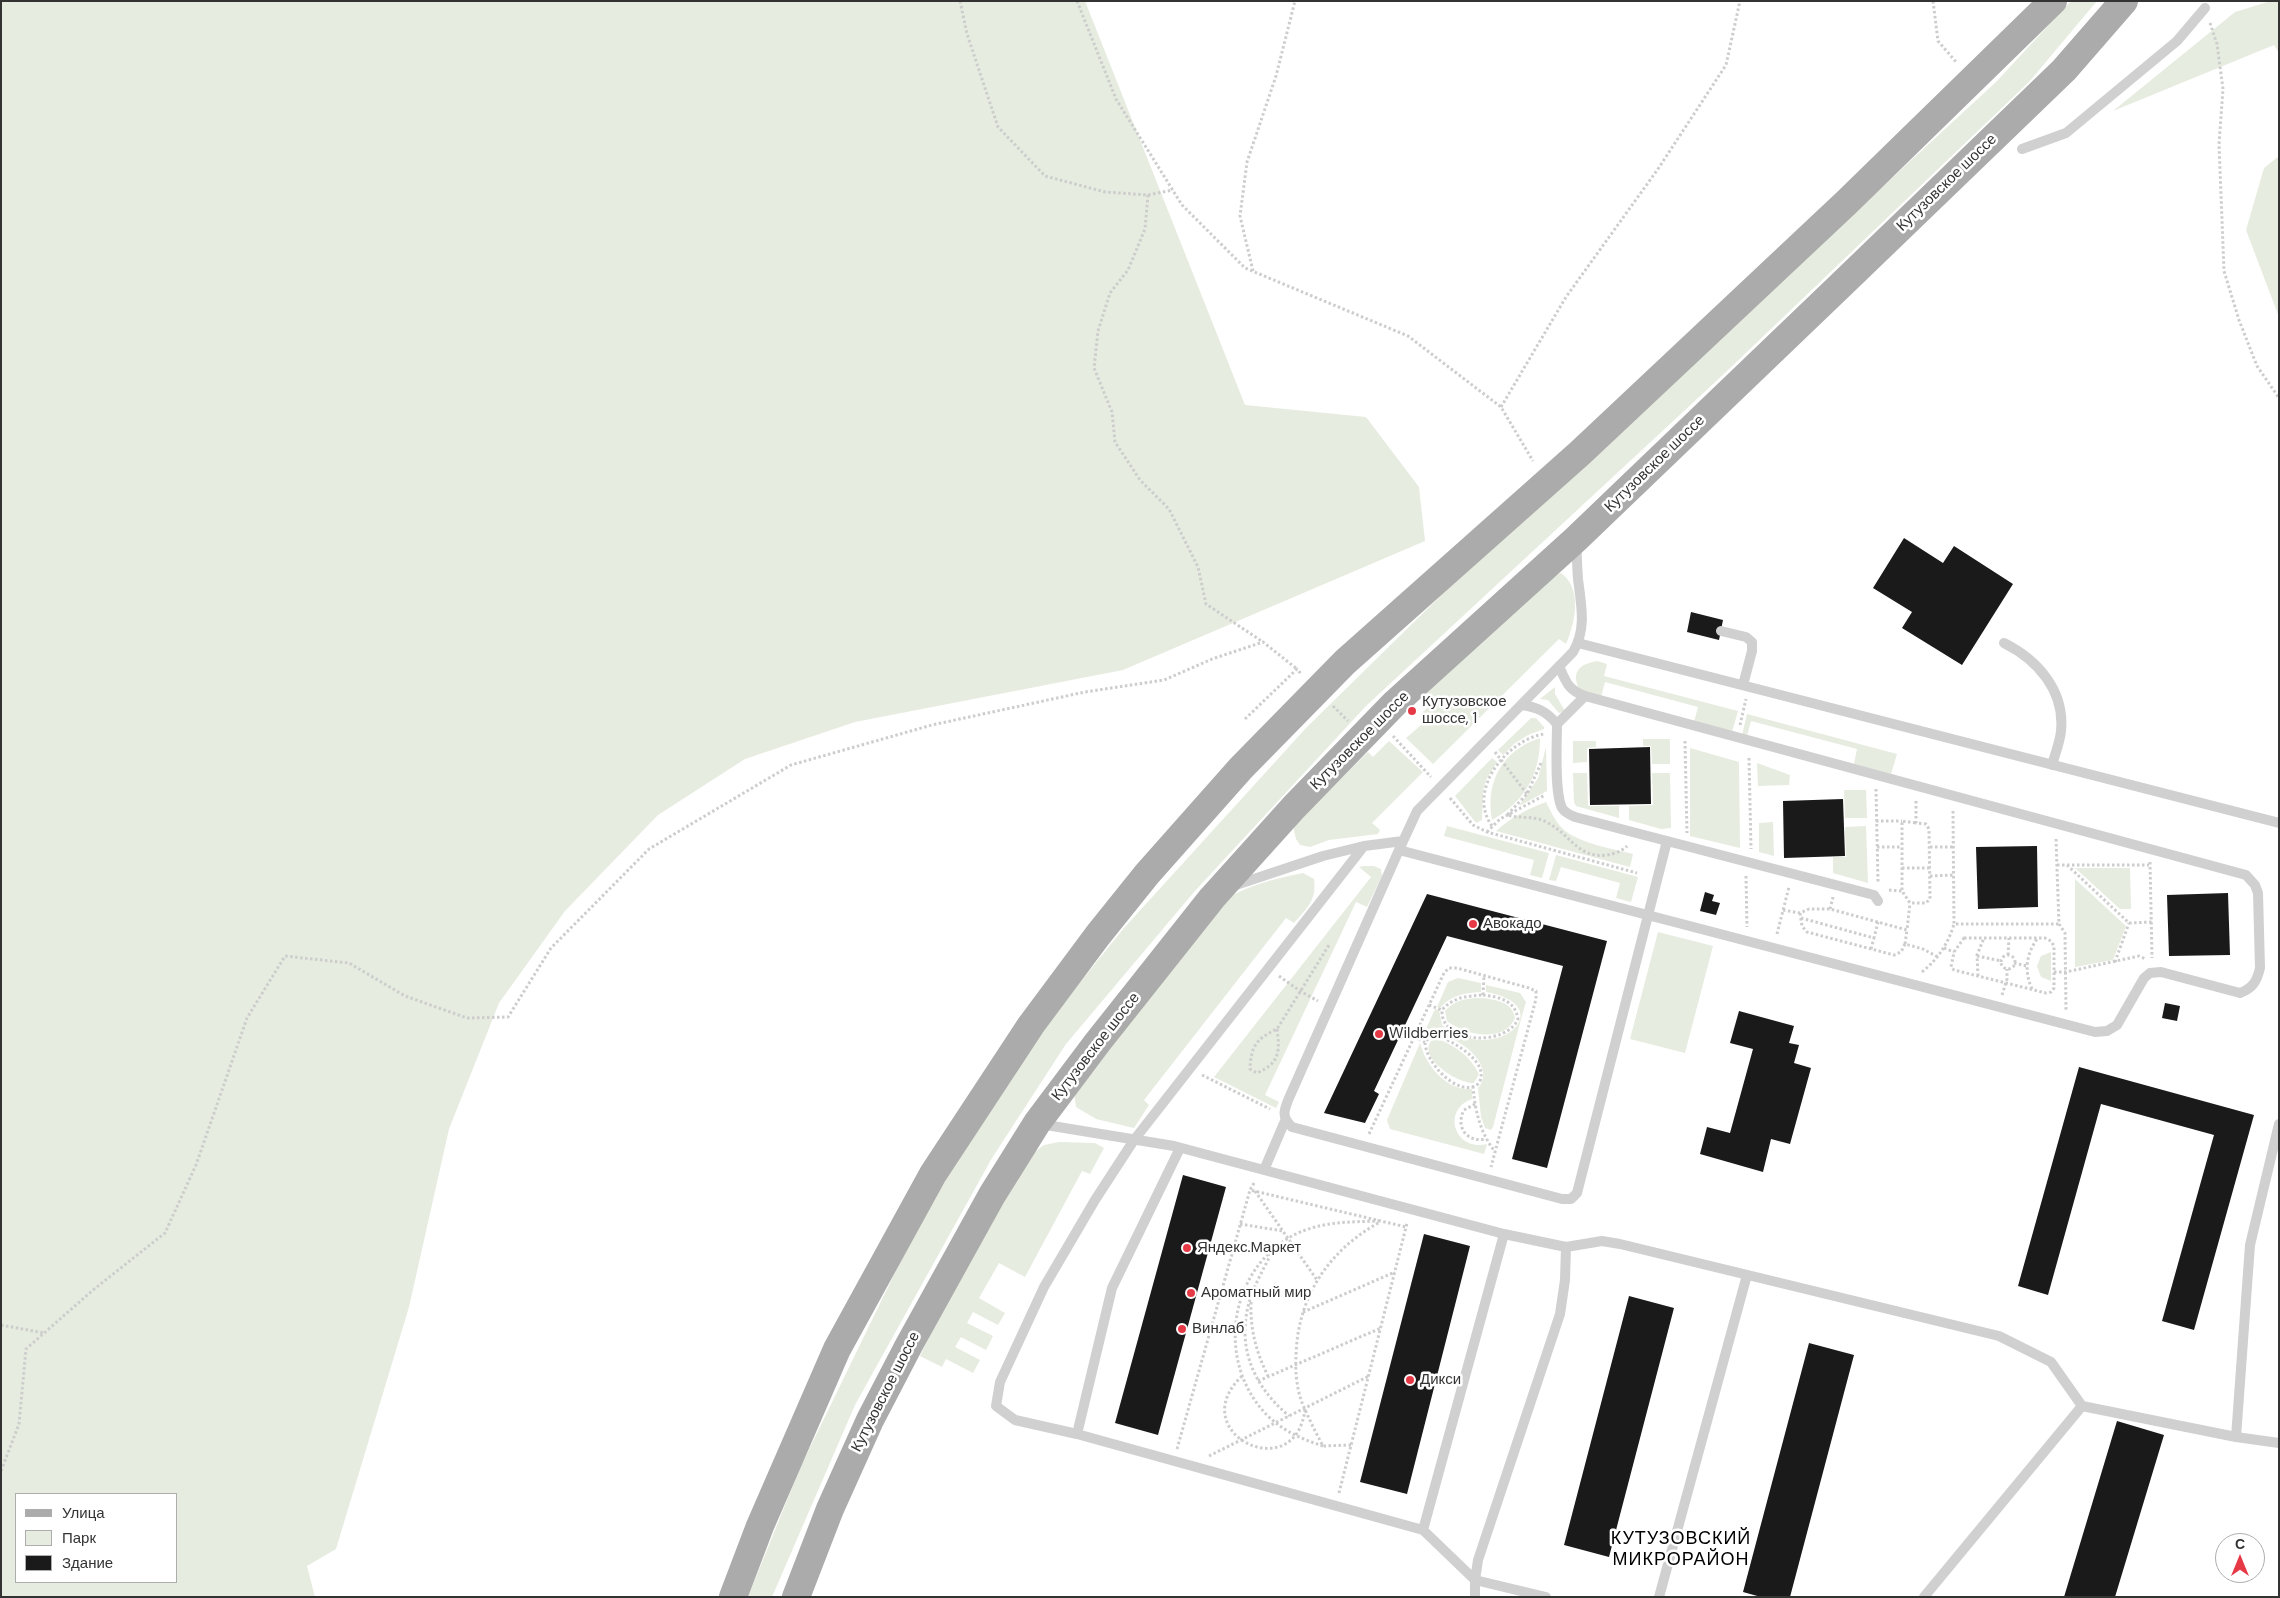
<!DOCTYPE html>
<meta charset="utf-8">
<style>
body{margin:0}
#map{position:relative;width:2280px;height:1598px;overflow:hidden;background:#fff;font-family:"DM Sans",sans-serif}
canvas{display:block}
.frame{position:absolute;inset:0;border:2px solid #333;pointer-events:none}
.legend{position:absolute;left:15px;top:1493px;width:162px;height:90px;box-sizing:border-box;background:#fff;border:1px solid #adadad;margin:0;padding:6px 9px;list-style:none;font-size:15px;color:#333}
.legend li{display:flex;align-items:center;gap:10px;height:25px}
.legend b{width:25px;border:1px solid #adadad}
.north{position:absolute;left:2215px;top:1533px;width:50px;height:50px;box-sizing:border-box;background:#fff;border:1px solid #adadad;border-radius:50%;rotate:0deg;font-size:14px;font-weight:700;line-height:20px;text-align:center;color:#333}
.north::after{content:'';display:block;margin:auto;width:18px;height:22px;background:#e63946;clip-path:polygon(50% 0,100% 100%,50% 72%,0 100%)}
</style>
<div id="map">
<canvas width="2280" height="1598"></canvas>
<div class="frame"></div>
<ul class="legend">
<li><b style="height:6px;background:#ababab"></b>Улица</li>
<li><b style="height:14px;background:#e6ecdf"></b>Парк</li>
<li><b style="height:14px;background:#1a1a1a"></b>Здание</li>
</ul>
<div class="north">С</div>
</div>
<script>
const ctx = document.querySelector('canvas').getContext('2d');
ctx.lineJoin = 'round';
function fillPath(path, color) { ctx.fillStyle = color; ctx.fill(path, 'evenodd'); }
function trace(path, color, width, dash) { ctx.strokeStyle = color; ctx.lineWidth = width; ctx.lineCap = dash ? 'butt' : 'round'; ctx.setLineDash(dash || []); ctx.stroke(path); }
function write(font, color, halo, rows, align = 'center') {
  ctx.font = font + ' "DM Sans",sans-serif'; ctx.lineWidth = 5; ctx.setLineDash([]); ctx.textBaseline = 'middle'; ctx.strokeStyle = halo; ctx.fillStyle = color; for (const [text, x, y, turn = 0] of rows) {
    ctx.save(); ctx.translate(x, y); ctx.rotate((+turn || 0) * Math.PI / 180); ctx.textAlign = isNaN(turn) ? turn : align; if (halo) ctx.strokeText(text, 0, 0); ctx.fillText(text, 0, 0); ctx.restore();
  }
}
const green = new Path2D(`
 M1,1H1085L1245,405L1366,417L1419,487L1425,541L1123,670L855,722L745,759L658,815L565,911L499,1003L449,1129L409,1307L336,1549L307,1566L315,1597H1ZM16,1494H176V1582H16Z
 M2071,1H2097L2029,82L1726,372L1366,706L1194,892L1066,1044L992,1158L855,1405L772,1597H748L800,1468L926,1209L1019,1058L1124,928L1306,728L1470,567L1996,82Z
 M2271,1H2279V53L2274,45L2113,111L2235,12Z
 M2279,156V317L2246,230L2264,168Z
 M1561,573C1583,589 1575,623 1566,644L1559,639L1433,764L1406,738L1427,720L1421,714L1435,700L1426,692L1553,576Z
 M1597,661L1607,664L1604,676L1738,711L1732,732L1694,722L1698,707L1605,682L1601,697C1595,695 1586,695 1581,691C1578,689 1577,684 1576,680C1575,667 1586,663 1597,661Z
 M1555,687V694L1565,711L1559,713L1548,700L1540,699Z
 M1747,714L1897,754L1891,774L1854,764L1857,749L1751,721L1747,736L1742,735Z
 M1531,718H1536L1544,727V729L1528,735L1514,744L1503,755L1498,750Z
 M1540,738C1540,775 1524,802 1492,820C1485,781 1503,750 1540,738Z
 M1643,739H1670V764H1652L1651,746H1643Z
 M1389,741L1423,772L1372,823L1380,830L1378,834L1329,840L1310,847L1300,845L1296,839L1293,826L1368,752L1373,757Z
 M1573,741H1596V747L1587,748V762L1573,763Z
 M1546,747L1547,791L1519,806L1538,778Z
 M1690,748L1739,762L1740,848L1690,836Z
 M1492,758L1497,762L1486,780L1483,791L1482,820L1476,823L1455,796Z
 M1757,763L1790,775L1789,785L1758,786Z
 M1573,773H1587L1588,806H1619V818L1576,806L1574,802Z
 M1652,773H1670L1671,828L1661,829L1629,820V806L1653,805Z
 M1844,790H1866L1867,818H1845Z
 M1546,802C1551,812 1555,821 1563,829C1578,843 1613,849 1633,854L1630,867L1496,831C1512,817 1527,809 1546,802Z
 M1773,822L1774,856L1759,852V823Z
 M1447,826L1549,853L1542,878L1530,875L1534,860L1444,836Z
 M1866,826L1868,883L1833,873V857H1846L1845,827Z
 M1556,855L1638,877L1631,902L1616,898L1620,883L1561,867L1556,881L1549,880Z
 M1364,866H1374L1381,869L1382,876L1367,907L1356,902L1265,1095L1279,1102L1276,1108L1214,1077L1371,877L1359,867Z
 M2075,868H2130L2131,909H2120Z
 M1303,873L1314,879C1317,900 1307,908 1294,923L1286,918L1144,1100L1149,1105L1134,1128L1096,1119L1076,1107L1074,1093L1222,901C1248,885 1274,879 1303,873Z
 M2075,879L2126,926L2113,960L2075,967Z
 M1658,932L1713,946L1685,1053L1630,1039Z
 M2051,952V981L2041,977L2037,966L2041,956Z
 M1458,978L1481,983V992C1465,993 1451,995 1440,1008L1437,1007L1448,982Z
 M1486,985L1520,993L1526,1002L1521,1019L1493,1127L1491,1130L1485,1128L1481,1117L1478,1088C1500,1066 1450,1024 1422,1038L1435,1009L1439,1010L1442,1025C1497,1068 1562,1006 1486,992Z
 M1483,998C1496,1000 1513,1002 1515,1018C1504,1044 1464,1035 1447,1021L1445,1011C1455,999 1469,998 1483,998Z
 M1438,1039C1456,1046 1470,1056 1479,1074L1474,1083C1458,1084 1416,1057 1432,1040Z
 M1420,1043C1426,1065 1446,1091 1472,1089V1099C1441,1110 1455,1152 1487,1144L1484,1154L1390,1129L1387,1120Z
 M1059,1142L1095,1143L1104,1148L1090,1174L1082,1171L1025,1277L999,1263L979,1298L1005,1313L998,1325L973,1312L967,1323L993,1336L986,1350L961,1337L955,1347L980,1360L973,1373L946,1359L942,1367L920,1356L955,1283L1032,1154L1044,1145Z`);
const building = new Path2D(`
 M1904,538L1943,563L1954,546L2013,584L1962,665L1902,628L1912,612L1873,588Z
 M1691,612L1723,620L1719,640L1687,632Z
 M1650,747L1651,804L1590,805L1589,749Z
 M1843,799L1845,856L1784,858L1783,801Z
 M2037,846L2038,907L1978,909L1976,847Z
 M1705,892L1714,895L1712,901L1720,903L1716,915L1700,911Z
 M2228,893L2230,955L2169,956L2167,895Z
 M1427,894L1607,941L1547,1168L1512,1159L1563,966L1447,936L1374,1091L1379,1094L1365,1123L1324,1113Z
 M2165,1003L2180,1006L2177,1021L2162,1018Z
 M1739,1011L1794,1026L1789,1043L1799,1045L1794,1063L1811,1068L1790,1144L1771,1139L1763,1172L1700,1154L1707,1127L1730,1133L1753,1049L1730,1043Z
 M2079,1067L2254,1115L2194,1330L2162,1321L2214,1135L2101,1104L2048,1295L2018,1286Z
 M1183,1175L1226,1187L1158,1435L1115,1423Z
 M1424,1234L1470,1246L1407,1494L1360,1482Z
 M1629,1296L1674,1308L1609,1557L1564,1545Z
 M1809,1343L1854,1355L1790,1597H1761L1743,1592Z
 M2117,1421L2164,1435L2115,1597H2064Z`);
const path = new Path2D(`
 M960,1L967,34L998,127L1045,176L1105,192L1148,195L1173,190
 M1077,1L1116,99L1182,205L1245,268L1408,336L1501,407L1533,461
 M1933,1L1938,41L1957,63
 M2210,23L2217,44L2223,89L2219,144L2224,271L2239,320L2257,366L2279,398
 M1148,195L1145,229L1128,270L1110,293L1098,331L1094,368L1112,412L1115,442L1140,480L1169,509L1198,567L1206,604L1263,642
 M1253,271L1240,216L1247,162L1276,76L1295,1
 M1501,407L1566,297L1658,169L1726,65L1740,1
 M1333,706L1348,721
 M1245,719L1297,669L1302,675
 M1740,725L1746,699
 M1393,736L1431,777
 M1685,741L1687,833
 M1495,752L1527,794
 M1749,758L1751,849
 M1541,763L1527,794L1507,815C1521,819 1535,815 1548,823C1570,834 1578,859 1607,855C1614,854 1622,851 1627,846
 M1876,789L1878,882
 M1450,798L1473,825L1487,832L1637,873
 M1916,801V823L1926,824L1929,829L1930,899L1926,903H1910L1902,891V821L1916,823
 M1953,811L1954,924H2059
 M1876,821H1902
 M1492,826C1466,790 1507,740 1544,734
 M1487,832L1500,819L1545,795
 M2056,839L2059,924L2065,933L2066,1011
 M1877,847H1901
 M1930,847H1954
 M2150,862L2152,958
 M2057,865H2149
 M2067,865L2129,923L2152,922
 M1902,868H1930
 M1746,876L1747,927
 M1930,876L1954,875
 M1889,890L1902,891
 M1830,909L1833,897
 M1783,910L1800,913L1809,909H1830L1907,930L1910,903
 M1800,913L1802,926L1807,932L1894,955L1901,952L1905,944L1923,949L1938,957
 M1801,918L1874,938L1878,922
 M1777,934L1789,887
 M1964,938H2045L2051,941L2054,946V988L2051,992L2046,993L1954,970L1951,967L1954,952Z
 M1905,944L1907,930
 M1944,948L1954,952
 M1871,949L1874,938
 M2008,955L2009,938
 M2001 962a7 7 0 1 1 14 0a7 7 0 1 1-14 0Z
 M1977,956L2001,961
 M2115,962L2129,923
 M2014,963L2027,966
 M1922,972C1938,959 1948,944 1954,924
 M2054,972H2066L2139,956L2146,959
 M1279,976L1300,991L1318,1001
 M1978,976L1977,955L1984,938
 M2032,989C2024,971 2026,955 2037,939
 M1483,995C1499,997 1515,1000 1518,1019C1506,1047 1440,1044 1442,1010C1453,997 1467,996 1483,995Z
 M1483,995L1484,976
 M2002,995L2007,979V969
 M1429,1005L1442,1010
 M1277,1029C1280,1051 1280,1063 1257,1073L1250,1069C1251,1046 1256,1039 1277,1029L1329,945
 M1438,1036C1452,1041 1484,1059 1481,1077C1481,1080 1479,1084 1475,1086C1455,1095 1425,1061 1425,1042L1430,1037Z
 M1414,1037L1425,1042
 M1202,1075L1270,1109
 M1473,1086C1475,1111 1480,1132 1495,1152
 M1475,1104L1464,1110C1455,1127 1467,1143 1486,1139
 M1369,1134L1444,973L1449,968H1457L1529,988L1536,991V999L1491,1167
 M1254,1183L1250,1190L1406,1227
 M1255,1191L1317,1280
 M1240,1224L1283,1231
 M1271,1254C1264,1268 1256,1282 1251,1296C1235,1344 1252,1385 1289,1416
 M1251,1302C1250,1329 1256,1352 1268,1376
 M1303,1312L1395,1272
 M1,1325L44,1333
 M1242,1376C1182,1433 1296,1488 1305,1409
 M1258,1381L1381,1328
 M1351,1445L1323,1446C1316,1433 1309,1419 1303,1405C1297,1391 1295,1372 1296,1357C1297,1297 1329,1250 1380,1222
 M1323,1446C1301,1439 1281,1430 1265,1413C1216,1360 1229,1271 1292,1236C1320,1221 1350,1222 1381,1221
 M1177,1449L1250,1190
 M1209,1456L1369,1376
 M1,1471L19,1424L26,1349L93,1290L165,1233L196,1165L247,1018L285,956L349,963L405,996L467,1018L508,1017L551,948L649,849L791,765L932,725L1085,692L1164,680L1212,659L1263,642L1297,669
 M1339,1493L1407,1223`);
const lane = new Path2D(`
 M2022,149L2066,133L2177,41L2205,8
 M1576,543C1577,555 1577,567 1578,579C1581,604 1587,629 1573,652L1417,811L1399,850L2095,1032L2107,1031L2117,1025L2144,978L2150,973L2161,972L2240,993C2253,988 2257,981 2260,968L2258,893L2255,885L2246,875L1585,696L1557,724C1557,743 1554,792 1562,808C1565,813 1570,815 1575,817L1874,895L1878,901
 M1721,631L1746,637L1752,642V651L1743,685
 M1578,643L2279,823
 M2004,643C2038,660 2065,691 2061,731C2060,742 2055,754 2052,765
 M1559,666C1566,682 1568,690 1585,696
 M1521,705C1537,707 1546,711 1557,724
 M1364,846L1134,1140L1095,1200L1044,1287L1000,1382L996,1406L1015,1420L1077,1434L1423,1530L1475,1580V1597
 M1399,850L1289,1098C1284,1110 1281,1117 1292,1127L1562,1199H1571L1577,1193L1667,841
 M1233,886L1323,856L1364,846L1403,841
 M1040,1124L1174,1146L1504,1234L1566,1247L1565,1280L1560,1314L1478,1560L1475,1580L1546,1597
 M1264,1170L1285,1121
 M1566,1247L1602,1241L1620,1244L1999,1336L2051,1362L2082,1406
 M1077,1434L1112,1288L1180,1148
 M2236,1437L2250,1245L2279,1124
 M1423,1530L1504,1234
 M1659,1597L1747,1275
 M1924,1597L2082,1406L2236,1437L2279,1443`);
const primary = new Path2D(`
 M733,1597L760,1526L837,1349L933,1174L1031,1025L1098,935L1147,874L1241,768L1345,662L1580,453L1847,202L2053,1
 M796,1597L830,1509L870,1420L909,1345L992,1195L1037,1123L1097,1043L1212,898L1294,807L1395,703L1576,539L1843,283L2064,70L2124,1`);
const markers = [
 [1412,711,5,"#e63946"],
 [1473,924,5,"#e63946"],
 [1379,1034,5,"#e63946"],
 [1187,1248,5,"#e63946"],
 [1191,1293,5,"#e63946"],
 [1182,1329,5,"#e63946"],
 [1410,1380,5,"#e63946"]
];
const streetNames = [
 ["Кутузовское шоссе",1947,183,-44],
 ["Кутузовское шоссе",1655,464,-44],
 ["Кутузовское шоссе",1360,741,-45],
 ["Кутузовское шоссе",1096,1047,-52],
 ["Кутузовское шоссе",886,1392,-63]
];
const poiNames = [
 ["Кутузовское",1422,702],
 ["шоссе, 1",1422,719],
 ["Авокадо",1483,924],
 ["Wildberries",1389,1034],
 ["Яндекс.Маркет",1197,1248],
 ["Ароматный мир",1201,1293],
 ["Винлаб",1192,1329],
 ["Дикси",1420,1380]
];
const quarterNames = [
 ["КУТУЗОВСКИЙ",1681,1539],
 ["МИКРОРАЙОН",1681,1560]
];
fillPath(green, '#e6ecdf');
fillPath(building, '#1a1a1a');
trace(path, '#cdcdcd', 3, [2.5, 2.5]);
trace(lane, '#d0d0d0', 10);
trace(primary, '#ababab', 28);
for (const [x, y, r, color] of markers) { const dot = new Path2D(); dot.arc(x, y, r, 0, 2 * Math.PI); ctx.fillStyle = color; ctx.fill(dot); trace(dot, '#fff', 2); }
write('15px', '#333', '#fff', streetNames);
write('15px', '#333', '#fff', poiNames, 'left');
ctx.letterSpacing = '1px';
write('18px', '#000', '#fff', quarterNames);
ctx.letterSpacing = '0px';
</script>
